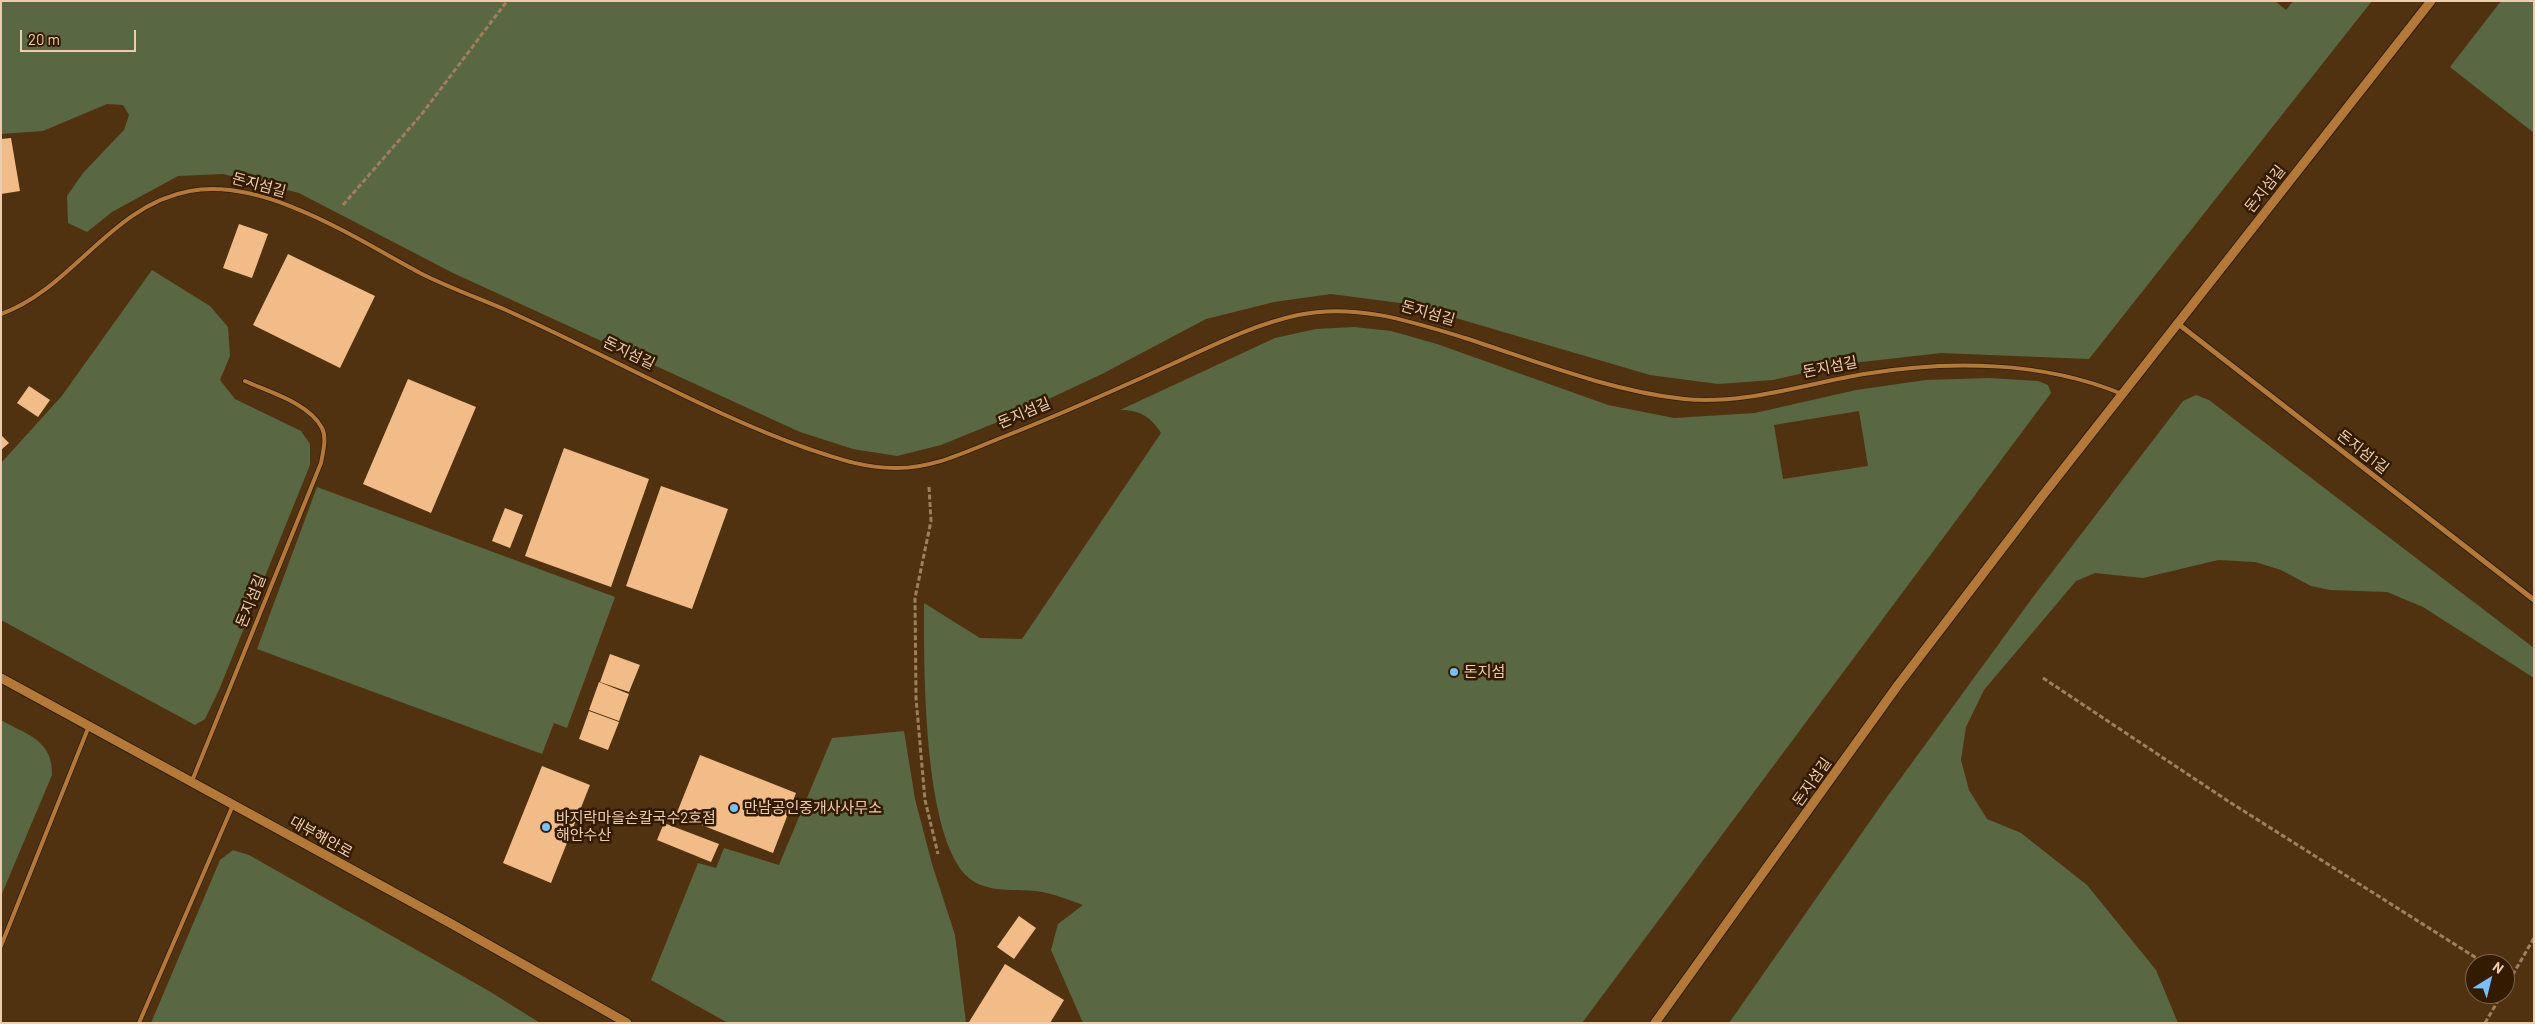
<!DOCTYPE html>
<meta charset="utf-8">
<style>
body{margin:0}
#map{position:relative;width:2535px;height:1024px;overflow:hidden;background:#513210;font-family:Barlow,sans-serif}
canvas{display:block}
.frame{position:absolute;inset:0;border:2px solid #edcdae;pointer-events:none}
.north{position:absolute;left:2465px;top:954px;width:50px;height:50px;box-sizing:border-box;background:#331b01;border:1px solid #7d6246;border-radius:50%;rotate:36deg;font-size:14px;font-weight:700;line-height:20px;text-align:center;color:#edcdae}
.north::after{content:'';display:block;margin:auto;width:18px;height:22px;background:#7abff8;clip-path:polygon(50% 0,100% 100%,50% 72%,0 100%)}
.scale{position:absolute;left:20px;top:30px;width:116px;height:22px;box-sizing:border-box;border:2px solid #edcdae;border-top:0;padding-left:6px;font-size:15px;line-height:18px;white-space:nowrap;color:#edcdae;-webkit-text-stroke:4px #331b01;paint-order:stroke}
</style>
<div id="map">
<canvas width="2535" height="1024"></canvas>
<div class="frame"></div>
<div class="north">N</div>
<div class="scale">20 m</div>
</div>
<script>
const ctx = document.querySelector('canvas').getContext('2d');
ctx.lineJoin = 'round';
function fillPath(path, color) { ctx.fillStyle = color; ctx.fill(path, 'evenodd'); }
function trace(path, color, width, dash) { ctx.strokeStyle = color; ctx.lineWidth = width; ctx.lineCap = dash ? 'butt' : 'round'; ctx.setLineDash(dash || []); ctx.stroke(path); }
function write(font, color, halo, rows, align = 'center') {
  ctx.font = font + ' Barlow,"Noto Sans KR",sans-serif'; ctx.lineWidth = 5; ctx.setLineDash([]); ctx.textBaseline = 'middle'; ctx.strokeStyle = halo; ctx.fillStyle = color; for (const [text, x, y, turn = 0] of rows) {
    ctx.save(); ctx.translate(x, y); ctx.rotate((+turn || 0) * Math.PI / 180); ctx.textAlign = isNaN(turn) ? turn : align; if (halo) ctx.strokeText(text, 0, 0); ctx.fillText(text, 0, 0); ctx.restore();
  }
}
const green = new Path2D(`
 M1,1H2275L2286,10L2293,1H2372L2089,359L1941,353L1844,364L1773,380L1718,384L1650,375L1408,304L1331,294L1274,302L1206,319L1102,374L1010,417L941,445L897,456L853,449L800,432L453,273L299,193L223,174L178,176L112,212L87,232L68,223L67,196L83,173L124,130L129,115L123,105L107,104L43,131L1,134Z
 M2501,1H2534V133L2450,67Z
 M152,270L210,306L228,327L230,356L220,380L235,399L301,431L310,444V465L219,690L205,719L195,725L1,620V463L61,397Z
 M1354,327L1391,331L1437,344L1608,405L1674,418L1755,413L1856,390L1926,380L1989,378L2038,381L2048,385L2051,393L1582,1023H1083L1051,950L1058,924L1083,905C1072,901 1059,896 1047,893C1023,887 991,895 970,879C922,841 924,662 924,603L980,638L1022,639L1161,433C1151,417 1140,410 1120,410L1275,338L1316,329ZM1859,411L1868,466L1783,479L1774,425Z
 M2196,395L2209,400L2534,648V678L2423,607L2387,592L2330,590L2311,586L2281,570L2255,562L2218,560L2143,578L2095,573L2076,581L1984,690L1966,727L1961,760L1969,790L1987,819L2021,833L2087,885L2156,970L2178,1023H1729L1887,797L2033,597L2183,401Z
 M317,487L615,597L567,728L554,723L542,754L257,649Z
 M1,720C27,735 53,740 52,775L1,896Z
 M904,731L915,799L932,864L955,935L966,1023H728L651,980L698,863L716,868L724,848L779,865L832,738Z
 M233,850L249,855L489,991L540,1023H151L220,860Z`);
const building = new Path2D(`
 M11,138L20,191L1,194V139Z
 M239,224L268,234L252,278L223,268Z
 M288,254L375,296L340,368L253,325Z
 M408,379L476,407L431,513L363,484Z
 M29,386L50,400L38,417L17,403Z
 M1,435L9,443L1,450Z
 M564,448L649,479L611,587L525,556Z
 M661,486L728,509L692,609L626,586Z
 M505,508L523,515L510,548L492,541Z
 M610,654L640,665L629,692L600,682Z
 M599,682L629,694L619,721L589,710Z
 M589,711L619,722L608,750L579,739Z
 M700,755L796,793L773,853L676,815Z
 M542,766L590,785L551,883L503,863Z
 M664,823L719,844L711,862L657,840Z
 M1019,916L1036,928L1014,959L997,947Z
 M1005,964L1064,1000L1050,1023L969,1022Z`);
const path = new Path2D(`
 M343,205L421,115L507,1
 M929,487L931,521L915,598L916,698L925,800L938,854
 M2043,678L2231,803L2486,964
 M2505,988L2534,938
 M2485,1023L2502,994`);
const service = new Path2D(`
 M1,314C72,289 111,205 190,191C265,177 358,240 422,274C450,288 478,298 506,310C530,321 554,332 578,344C654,380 727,420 806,448C836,458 863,468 895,468C933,469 967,451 1003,437C1059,415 1115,390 1170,365C1212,346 1252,325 1298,315C1355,303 1410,321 1465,338C1536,361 1609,391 1684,399C1744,405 1805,384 1864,374C1948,360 2043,361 2122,394
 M192,781L321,463C323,452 327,438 322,428C309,403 269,392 245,381
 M1,946L89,726
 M139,1023L233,805`);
const minor = new Path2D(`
 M2177,323L2534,600`);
const tertiary = new Path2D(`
 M1,678L450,923L627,1023
 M1655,1023L1898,685L2043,495L2431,1`);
const markers = [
 [1454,672,5,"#7abff8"],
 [734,808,5,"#7abff8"],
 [546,827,5,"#7abff8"]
];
const streetNames = [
 ["돈지섬길",259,185,15],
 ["돈지섬길",2265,189,-52],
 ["돈지섬길",1428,313,16],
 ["돈지섬길",629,353,26],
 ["돈지섬길",1830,367,-11],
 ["돈지섬길",1024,413,-23],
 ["돈지섬1길",2363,452,38],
 ["돈지섬길",251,601,-68],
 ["돈지섬길",1812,782,-55],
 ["대부해안로",321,837,29]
];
const poiNames = [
 ["돈지섬",1464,672],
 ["만남공인중개사사무소",744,808],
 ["바지락마을손칼국수2호점",556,818],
 ["해안수산",556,835]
];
fillPath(green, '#5a6743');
fillPath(building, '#f1bc88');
trace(service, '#2f1d08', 5.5);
trace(minor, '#2f1d08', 7);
trace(tertiary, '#2f1d08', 11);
trace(path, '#9e7f5e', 3, [5, 2.5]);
trace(service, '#b47939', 4);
trace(minor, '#b47939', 5);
trace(tertiary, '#b47939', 9);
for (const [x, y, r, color] of markers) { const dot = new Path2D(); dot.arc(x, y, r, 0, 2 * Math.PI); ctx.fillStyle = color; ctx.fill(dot); trace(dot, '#331b01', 2); }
write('15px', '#edcdae', '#331b01', streetNames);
write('15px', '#edcdae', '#331b01', poiNames, 'left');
</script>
